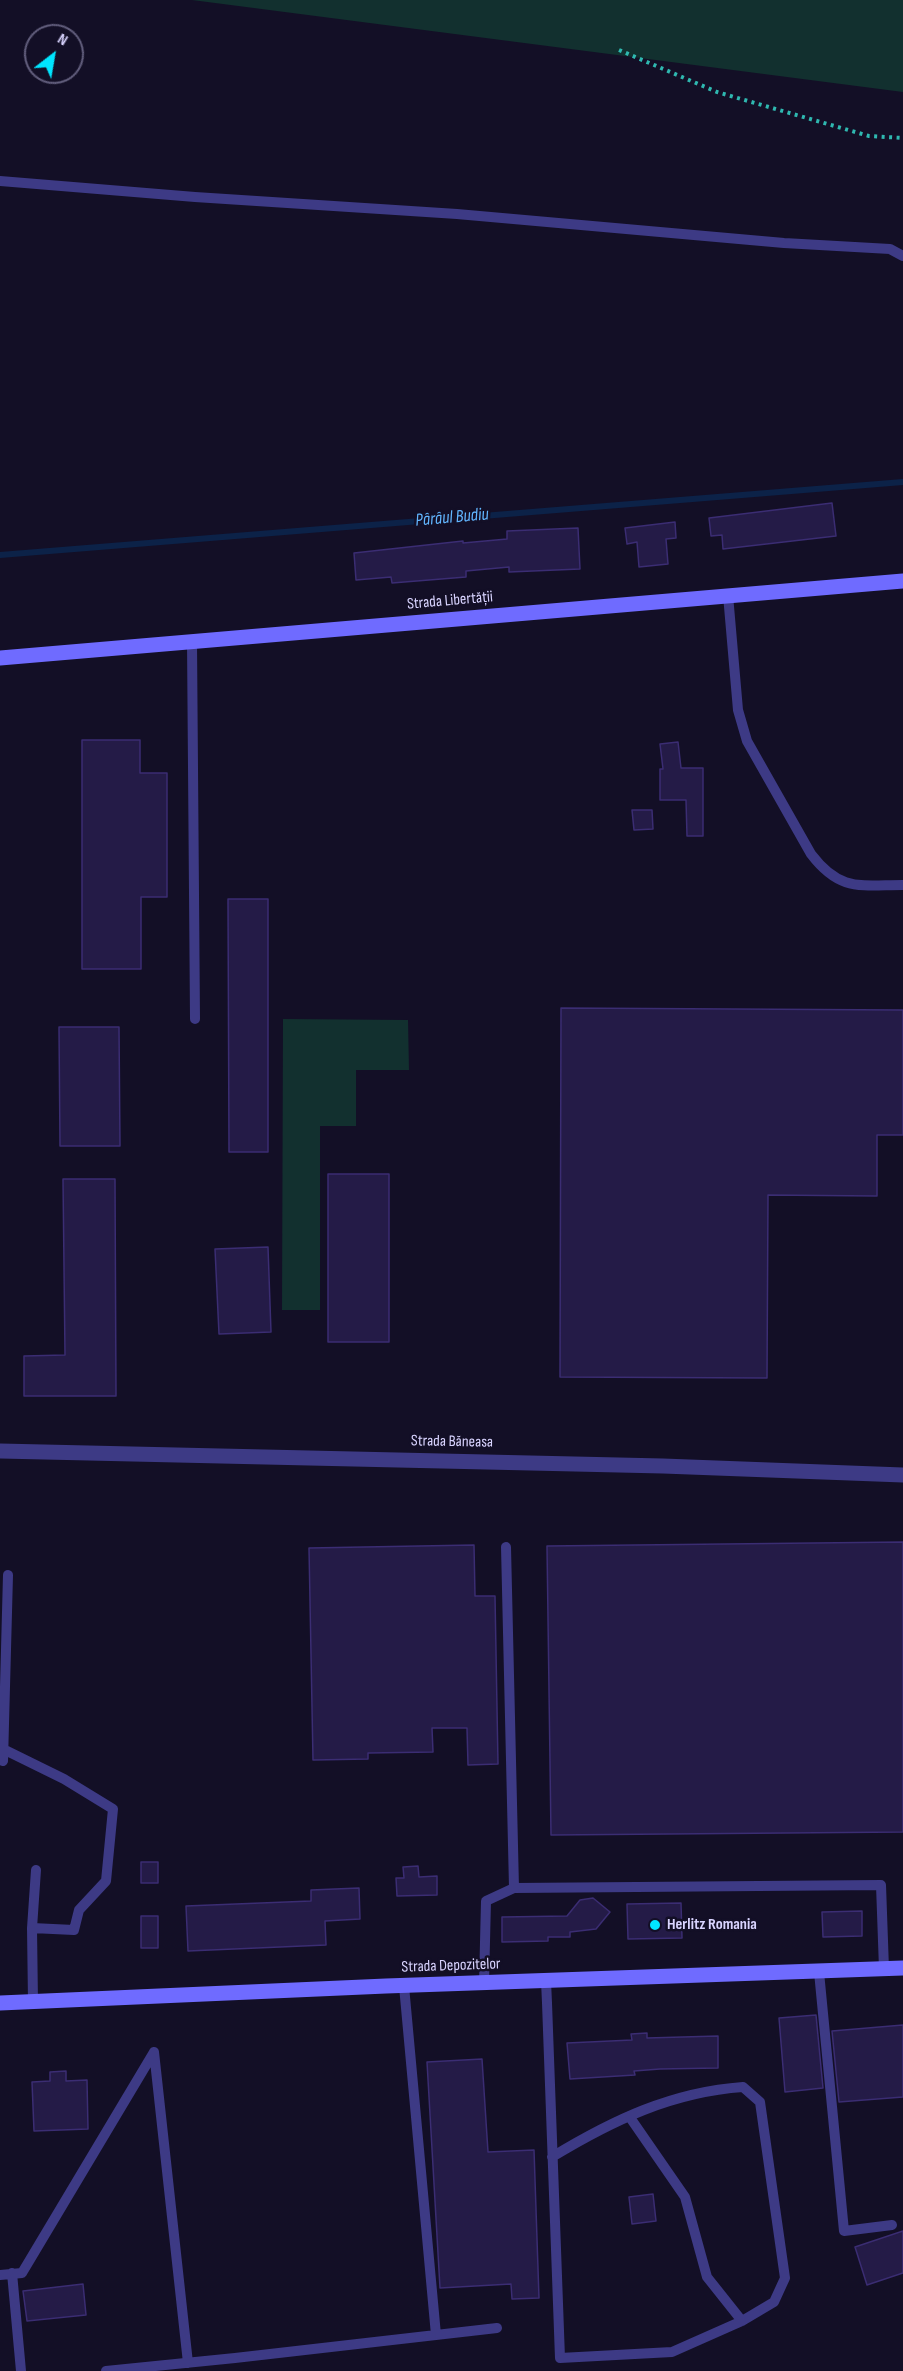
<!DOCTYPE html>
<meta charset="utf-8">
<style>
body{margin:0}
#map{position:relative;width:903px;height:2371px;overflow:hidden;background:#130f26;font-family:"Sofia Sans Condensed",sans-serif}
canvas{display:block}
.north{position:absolute;left:24px;top:24px;width:60px;height:60px;box-sizing:border-box;background:#130f26;border:2px solid #625e7d;border-radius:50%;rotate:31deg;font-size:16px;font-weight:700;line-height:24px;text-align:center;color:#d9d4ff}
.north::after{content:'';display:block;margin:auto;width:21px;height:27px;background:#00e5ff;clip-path:polygon(50% 0,100% 100%,50% 72%,0 100%)}
</style>
<div id="map">
<canvas width="903" height="2371"></canvas>
<div class="north">N</div>
</div>
<script>
const ctx = document.querySelector('canvas').getContext('2d');
ctx.lineJoin = 'round';
function fillPath(path, color) { ctx.fillStyle = color; ctx.fill(path, 'evenodd'); }
function trace(path, color, width, dash) { ctx.strokeStyle = color; ctx.lineWidth = width; ctx.lineCap = dash ? 'butt' : 'round'; ctx.setLineDash(dash || []); ctx.stroke(path); }
function write(font, color, halo, rows, align = 'center') {
  ctx.font = font + ' "Sofia Sans Condensed",sans-serif'; ctx.lineWidth = 5; ctx.setLineDash([]); ctx.textBaseline = 'middle'; ctx.strokeStyle = halo; ctx.fillStyle = color; for (const [text, x, y, turn = 0] of rows) {
    ctx.save(); ctx.translate(x, y); ctx.rotate((+turn || 0) * Math.PI / 180); ctx.textAlign = isNaN(turn) ? turn : align; if (halo) ctx.strokeText(text, 0, 0); ctx.fillText(text, 0, 0); ctx.restore();
  }
}
const green = new Path2D(`
 M192,0H903V92Z
 M283,1019L408,1020L409,1070H356V1126H320V1310H282Z`);
const stream = new Path2D(`
 M0,555L903,482`);
const building = new Path2D(`
 M832,503L836,536L723,549L722,535L711,536L709,518Z
 M675,522L676,538L666,539L668,564L639,567L637,542L627,544L625,528Z
 M578,528L580,569L509,572V567L466,571V577L392,583L391,577L356,580L354,553L463,541V543L507,539V531Z
 M82,740H140V773H167V897H141V969H82Z
 M678,742L681,768H703V836H687L686,800H660V769H663L660,744Z
 M632,810H652L653,829L634,830Z
 M228,899H268V1152H229Z
 M561,1008L903,1010V1135H877V1196L768,1195L767,1378L560,1377Z
 M59,1027H119L120,1146H60Z
 M328,1174H389V1342H328Z
 M63,1179H115L116,1396H24V1356L65,1355Z
 M268,1247L271,1332L219,1334L215,1249Z
 M903,1542V1832L551,1835L547,1546Z
 M474,1545L475,1596H495L498,1764L468,1765L467,1728H432L433,1752L368,1753V1759L313,1760L309,1548Z
 M141,1862H158V1883H141Z
 M418,1866L419,1877L437,1876V1895L397,1896L396,1878H404L403,1867Z
 M359,1888L360,1919L325,1921L326,1945L188,1951L186,1906L311,1901V1890Z
 M593,1898L610,1912L596,1929L570,1932V1937H548V1941L502,1942V1917L567,1916L580,1900Z
 M681,1903L682,1938L628,1939L627,1904Z
 M862,1911V1936L823,1937L822,1912Z
 M141,1916H158V1948H141Z
 M816,2015L823,2088L785,2092L779,2018Z
 M903,2025V2097L839,2102L832,2031Z
 M647,2033V2038L718,2036V2068L660,2069L634,2071L635,2075L570,2079L567,2043L632,2040L631,2034Z
 M482,2059L488,2152L534,2150L539,2298L512,2299L511,2284L440,2288L427,2062Z
 M66,2071V2081L87,2080L88,2129L34,2131L32,2082L50,2081V2072Z
 M653,2194L656,2221L632,2224L629,2197Z
 M903,2231V2273L867,2285L855,2247Z
 M83,2284L86,2315L27,2321L23,2291Z`);
const path = new Path2D(`
 M619,50L717,92L869,136L903,138`);
const lane = new Path2D(`
 M0,181L195,197L457,214L784,243L890,249L903,256
 M728,595L738,710L747,741L811,854C840,892 860,885 903,885
 M192,642L195,1019
 M506,1547L514,1888
 M3,1749L64,1779L113,1809L106,1881L79,1910L74,1930L32,1928
 M0,1760L3,1761L8,1575
 M819,1972L844,2231L892,2225
 M546,1981L547,2003L560,2358L672,2352L742,2321L774,2302L785,2278L760,2102L743,2087C672,2092 613,2120 552,2157
 M484,1983L486,1901L514,1888L881,1885L884,1969
 M404,1986L436,2335
 M33,2002L32,1928L36,1870
 M154,2052L188,2363
 M629,2116L685,2197L707,2277L742,2321
 M12,2273L21,2371
 M0,2275L22,2273L154,2052
 M106,2371L235,2358L497,2328`);
const street = new Path2D(`
 M0,1451L663,1466L903,1475`);
const secondary = new Path2D(`
 M0,658L903,581
 M0,2003L386,1986L903,1968`);
const markers = [
 [655,1925,6,"#00e5ff"]
];
const streetNames = [
 ["Strada Libertății",450,601,-5],
 ["Strada Băneasa",452,1442,1],
 ["Strada Depozitelor",451,1966,-2]
];
const poiNames = [
 ["Herlitz Romania",667,1925]
];
const waterNames = [
 ["Pârâul Budiu",452,518,-5]
];
fillPath(green, '#12302f');
trace(stream, '#0c2248', 6);
fillPath(building, '#241b47');
trace(building, '#3b2d73', 1.5);
trace(path, '#2fb8b0', 4, [3, 4.5]);
trace(lane, '#3d3a85', 10);
trace(street, '#3d3a85', 15);
trace(secondary, '#6f6bff', 15);
for (const [x, y, r, color] of markers) { const dot = new Path2D(); dot.arc(x, y, r, 0, 2 * Math.PI); ctx.fillStyle = color; ctx.fill(dot); trace(dot, '#130f26', 2); }
write('16px', '#d9d4ff', '#130f26', streetNames);
write('bold 16px', '#d9d4ff', '#130f26', poiNames, 'left');
write('italic 18px', '#62b6ff', '#130f26', waterNames);
</script>
